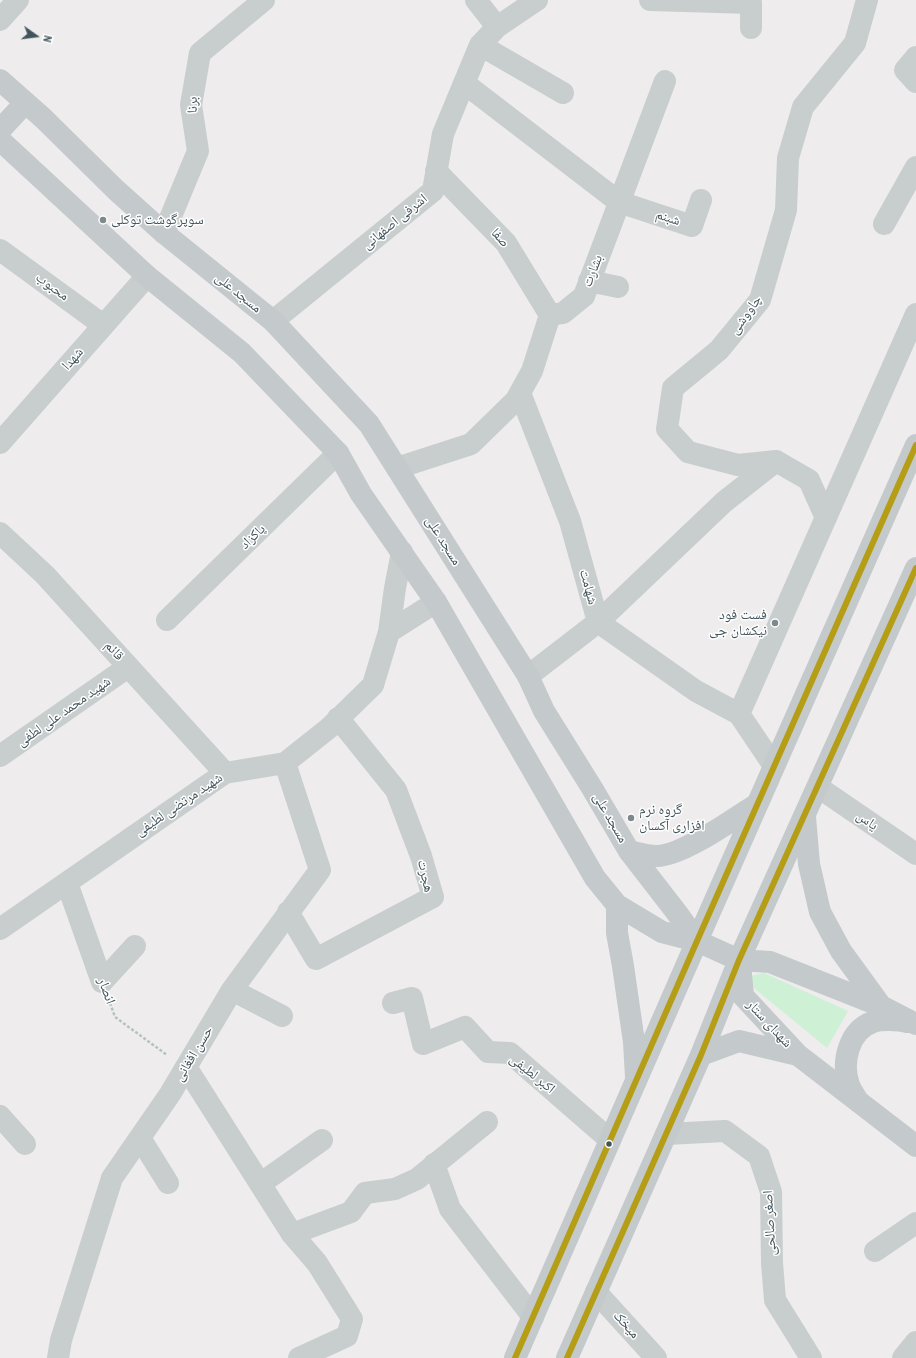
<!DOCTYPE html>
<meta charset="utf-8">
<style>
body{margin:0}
#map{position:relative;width:916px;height:1358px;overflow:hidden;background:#eeeced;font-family:"Archivo Narrow",sans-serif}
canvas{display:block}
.north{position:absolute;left:16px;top:16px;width:40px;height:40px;-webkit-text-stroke:3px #fff;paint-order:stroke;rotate:104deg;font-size:11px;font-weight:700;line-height:16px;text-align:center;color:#42545b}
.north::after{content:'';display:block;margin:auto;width:14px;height:18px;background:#42545b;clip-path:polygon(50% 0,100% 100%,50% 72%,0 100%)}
</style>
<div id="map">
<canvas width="916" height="1358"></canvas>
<div class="north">N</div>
</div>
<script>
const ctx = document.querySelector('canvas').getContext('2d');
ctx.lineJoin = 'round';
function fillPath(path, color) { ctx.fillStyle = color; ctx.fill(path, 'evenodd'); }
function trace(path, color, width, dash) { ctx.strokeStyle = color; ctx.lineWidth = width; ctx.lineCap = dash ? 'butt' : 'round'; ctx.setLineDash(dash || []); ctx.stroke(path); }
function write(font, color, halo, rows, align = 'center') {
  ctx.font = font + ' "Archivo Narrow","Noto Naskh Arabic",sans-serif'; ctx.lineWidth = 3; ctx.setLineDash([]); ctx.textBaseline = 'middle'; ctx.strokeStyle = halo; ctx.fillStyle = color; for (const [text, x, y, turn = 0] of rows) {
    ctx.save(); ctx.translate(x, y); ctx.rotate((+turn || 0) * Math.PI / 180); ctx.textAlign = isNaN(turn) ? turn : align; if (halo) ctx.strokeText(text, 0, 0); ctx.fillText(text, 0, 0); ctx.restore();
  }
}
const green = new Path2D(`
 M764,973L848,1011L827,1048L754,988L750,976Z`);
const path = new Path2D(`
 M110,1003L115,1017L167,1055`);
const minor = new Path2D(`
 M476,0L497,27
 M650,0L751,3V28
 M0,20L18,0
 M480,45L563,93
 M916,57L905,70L916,82
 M464,83L619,202L692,226L701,200
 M436,171L506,243L550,315
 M884,224L916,167
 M164,233L198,151L191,105L200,53L264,0
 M0,250L103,325
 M589,281L618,287
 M550,315L563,313L584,296L665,81
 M273,321L433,191L443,134L480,45L497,27L537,0
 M520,393L570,521L598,622L696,691L739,714
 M0,443L147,276
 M397,468L471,444L516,400L532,371L550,315
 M826,518L809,480L776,461L738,465L688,452L667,429L673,388L719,350L760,300L786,210L788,158L803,107L855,43L867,0
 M0,533L45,575L225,773
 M167,620L338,453
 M389,632L436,602
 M528,676L598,622L724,502L776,461
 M0,756L128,667
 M774,766L739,714L916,314
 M818,787L916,854
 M67,883L102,982L135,946
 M288,912L316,959L433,897L421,856L396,790L338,718
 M0,929L225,773L285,763L329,728L373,685L389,632L395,588L402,552
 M232,990L282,1016
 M393,1003L412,998L423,1044L465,1027L488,1052L510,1053L610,1140
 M186,1067L292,1234L317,1263L352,1319L347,1336L299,1358
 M0,1116L25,1144
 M666,1134L725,1131L759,1156L771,1192L772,1263L775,1300L811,1358
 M140,1138L168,1183
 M434,1164L450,1209L533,1317
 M260,1184L322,1140
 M292,1234L351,1212L365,1193L395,1189L417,1179L487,1122
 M875,1251L916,1223
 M596,1292L656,1358
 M58,1358L61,1340L112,1178L170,1094L232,990L320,870L285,763
 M903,1358L916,1342`);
const major = new Path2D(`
 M0,80L43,118L116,190L164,233L273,321L369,424L528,676L544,711L592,788L629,851L677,913L697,941
 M0,130L25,103
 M0,140L147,276L242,353L338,453L361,494L436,602L595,878L617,905L662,932L697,941L739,960L770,962L881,1006L916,1024
 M805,817L809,864L820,912L841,951L881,1006
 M629,851C638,853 647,856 656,856C681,857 735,818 757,804
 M617,905V933L623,966L634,1042L636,1077
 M740,964L743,996L798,1055L916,1146
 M701,1055L739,1041L798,1055
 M858,1101C855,1096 851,1090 849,1085C841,1062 849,1030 873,1022C881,1019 899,1020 907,1022
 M515,1358L697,941L916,445
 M567,1358L701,1055L739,960L916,568`);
const bus1 = new Path2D(`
 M515,1358L697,941L916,445
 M567,1358L701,1055L739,960L916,568`);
const markers = [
 [103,220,4,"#7e898e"],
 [775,623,4,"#7e898e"],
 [631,818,4,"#7e898e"],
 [609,1144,3.5,"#42545b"]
];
const streetNames = [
 ["برنا",193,105,-89],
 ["شبنم",668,218,18],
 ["اشرفی اصفهانی",395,222,-39],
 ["صفا",500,238,49],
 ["بشارت",593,271,-69],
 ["محبوب",52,287,36],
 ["مسجد علی",238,293,39],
 ["چاووشی",746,315,-54],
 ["شهدا",73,359,-49],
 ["پاکزاد",253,537,-44],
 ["مسجد علی",443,541,58],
 ["شهامت",588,587,75],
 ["قائم",114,651,48],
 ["شهید محمد علی لطفی",64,712,-35],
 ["شهید مرتضی لطیفی",179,805,-34],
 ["مسجد علی",610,818,60],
 ["یاس",867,821,35],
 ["هجرت",425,876,77],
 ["انصار",106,991,70],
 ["شهدای ستار",769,1024,47],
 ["حسن افغانی",194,1054,-59],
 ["اکبر لطیفی",532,1074,39],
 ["اصغر صالحی",770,1223,-93],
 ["میخک",626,1325,48]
];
const poiNames = [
 ["سوپرگوشت توکلی",111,220],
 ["فست فود",767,615,"right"],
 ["نیکشان جی",767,631,"right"],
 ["گروه نرم",639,810],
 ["افزاری آکسان",639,826]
];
fillPath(green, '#cef0d4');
trace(path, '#b4c4bd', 2.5, [3, 2]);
trace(minor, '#c8cdce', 22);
trace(major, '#c4c9cc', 22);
trace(bus1, '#b59e15', 6);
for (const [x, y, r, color] of markers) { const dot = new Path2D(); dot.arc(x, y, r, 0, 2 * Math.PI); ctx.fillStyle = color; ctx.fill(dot); trace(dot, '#fff', 1.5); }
write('14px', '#42545b', '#fff', streetNames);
write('14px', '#42545b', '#fff', poiNames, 'left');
</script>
